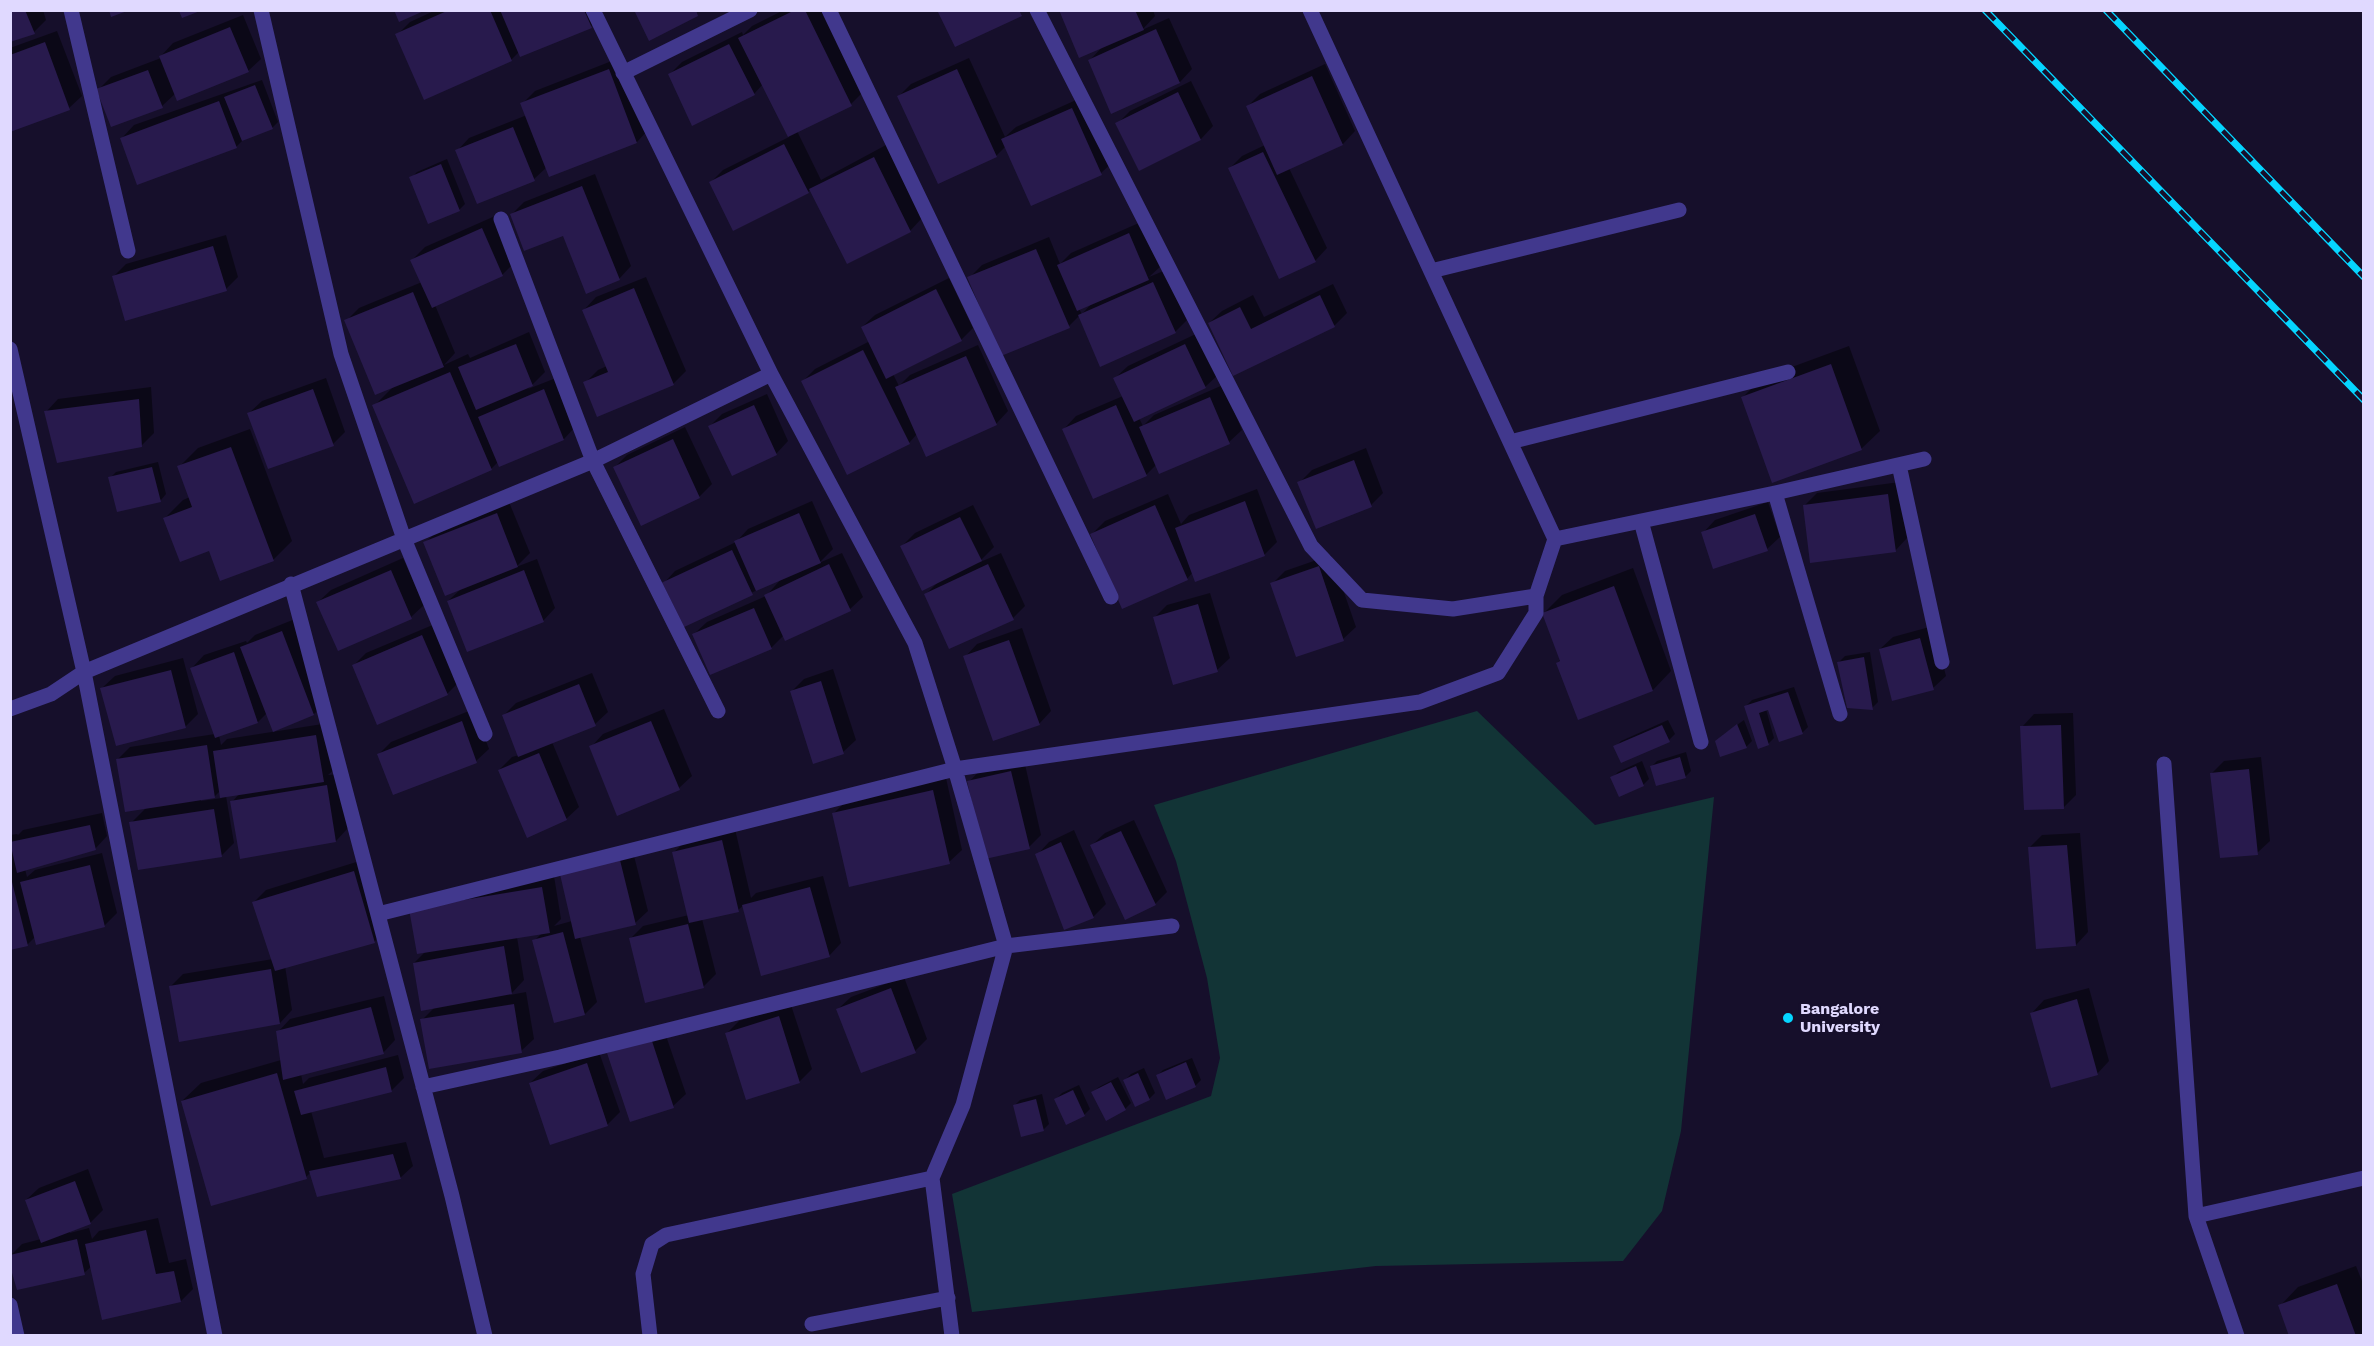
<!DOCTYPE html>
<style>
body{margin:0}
#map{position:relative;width:2374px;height:1346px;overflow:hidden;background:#160f2b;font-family:"Work Sans",sans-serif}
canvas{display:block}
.frame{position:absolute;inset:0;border:12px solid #e0d9ff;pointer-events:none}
</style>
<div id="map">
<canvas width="2374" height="1346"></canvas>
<div class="frame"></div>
</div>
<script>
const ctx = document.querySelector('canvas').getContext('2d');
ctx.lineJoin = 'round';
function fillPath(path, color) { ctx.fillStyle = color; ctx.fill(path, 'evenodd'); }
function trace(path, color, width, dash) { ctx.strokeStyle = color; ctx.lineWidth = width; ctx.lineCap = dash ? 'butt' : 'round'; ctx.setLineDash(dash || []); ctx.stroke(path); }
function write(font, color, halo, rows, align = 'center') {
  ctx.font = font + ' "Work Sans",sans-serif'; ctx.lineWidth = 4.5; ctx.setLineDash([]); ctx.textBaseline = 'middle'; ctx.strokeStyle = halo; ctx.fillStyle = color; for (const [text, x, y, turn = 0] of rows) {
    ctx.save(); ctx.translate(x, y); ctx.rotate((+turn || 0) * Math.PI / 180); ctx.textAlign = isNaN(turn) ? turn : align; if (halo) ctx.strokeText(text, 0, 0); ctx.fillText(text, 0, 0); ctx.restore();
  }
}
const green = new Path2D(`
 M1477,711L1595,825L1714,797L1681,1131L1662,1211L1623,1261L1376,1266L972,1312L952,1194L1211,1096L1220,1058L1207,978L1176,861L1154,805Z`);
const shadow = new Path2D(`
 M10,10H43L46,20L34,32Z
 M436,10H602L603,14L591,26L519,52L511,60L397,35L410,22Z
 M784,10H823L863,92L851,104L797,131L821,180L886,145L922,218L910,231L811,189L808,192L711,182L723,170L789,137L763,84L754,94L669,75L682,62L742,32L743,35L752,26Z
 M1061,10H1153L1155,16L1142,30L1169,18L1192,69L1180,82L1112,112L1090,60L1103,46Z
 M243,15L261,59L248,71L176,93L162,106L98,90L111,77L161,58V56L173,43Z
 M57,31L82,96L69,108L10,131V48Z
 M622,57L649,129L637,142L550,175L547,167L534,179L457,151L469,138L527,115L522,104L535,91Z
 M969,58L1005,137L1016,127L1085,96L1114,161L1101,173L1032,204L1006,146L996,156L899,96L911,84Z
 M1325,64L1355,131L1343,144L1289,168L1327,248L1315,261L1230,168L1242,156L1265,145L1247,107L1260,94Z
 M262,80L278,122L272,128L245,138L236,147L122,138L134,125Z
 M1191,81L1213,126L1201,139L1140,169L1117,124L1130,111Z
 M447,159L465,204L459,210L429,222L411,178L417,172Z
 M595,174L631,266L619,279L564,234L511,215L524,202Z
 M495,216L515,262L502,275L435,305L455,353L444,365L468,354L470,358L529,332L545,372L528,389L556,378L576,426L564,439L499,465L498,462L491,469L374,406L394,386L346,321L359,308L422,282L412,260L425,247Z
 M1141,222L1161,266L1149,277L1166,270L1187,320L1175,332L1079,316L1069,326L969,278L982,265L1049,237L1060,264L1071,253ZM1092,303L1082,314L1079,309Z
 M226,235L238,277L226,289L114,276L126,264Z
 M646,277L686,371L673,384L585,383L598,370L607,366L584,310L596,297Z
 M949,278L973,328L961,340L893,374L899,386L910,375L978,345L1008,411L996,424L917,434L909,443L803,381L815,369L870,341L862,327L875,315Z
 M1333,284L1347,313L1335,325L1234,374L1209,323L1222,311L1253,295L1264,317Z
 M1198,333L1218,375L1205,387L1139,418L1143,426L1154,415L1223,385L1242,430L1229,442L1157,464L1146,475L1064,429L1076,416L1123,396L1115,378L1128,366Z
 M1849,346L1880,431L1861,449L1743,397L1762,378Z
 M326,378L345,432L333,444L249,413L262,401Z
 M151,387L154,433L141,446L46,412L58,399Z
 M767,394L788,441L776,454L710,426L722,414Z
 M685,427L712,484L699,497L614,468L627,455Z
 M250,429L292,541L273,560L210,550L165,518L183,500L190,497L179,467L198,448Z
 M1366,448L1383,493L1371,505L1299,483L1312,470Z
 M158,462L166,494L161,500L110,478L116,472Z
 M1900,482L1907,538L1895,551L1805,505L1817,493Z
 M1257,489L1277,542L1264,555L1193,572L1187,579L1092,534L1105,521L1168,494L1181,524L1189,515Z
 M812,501L833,549L819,563L842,553L863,597L850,609L786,639L784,635L771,648L694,634L707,622L766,596L782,578L683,626L663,584L675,571L736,542L748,529Z
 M509,502L530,553L516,567L537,559L555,608L543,621L448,601L463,587L425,543L438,530Z
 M1768,502L1780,537L1767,549L1703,533L1715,520Z
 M973,505L994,547L978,563L1001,553L1025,606L1013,618L926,594L938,582L902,546L915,533Z
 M1331,555L1356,627L1343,639L1272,584L1285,571Z
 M403,558L424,605L411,617L339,649L318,602L331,590Z
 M1633,568L1671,671L1653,690L1579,718L1557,663L1561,659L1544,613L1562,595Z
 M1210,593L1230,658L1217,670L1154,618L1167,605Z
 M295,619L326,702L314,714L267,713L258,722L219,735L221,745L227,739L329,723L336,768L328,775L339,774L348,828L336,841L232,802L239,794L226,796L234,843L222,855L131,823L147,807L117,760L130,747L215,734L192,668L204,655L246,641L247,643L255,635ZM221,790L222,798L201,801V799L215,796Z
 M435,624L460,681L447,694L353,666L366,653Z
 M1933,626L1946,676L1933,688L1880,649L1893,637Z
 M1022,628L1051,711L1039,724L965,657L977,644Z
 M1870,652L1878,702L1872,708L1839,662L1845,656Z
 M183,658L198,714L185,727L102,688L115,676Z
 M833,669L856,740L843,752L792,691L804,679Z
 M592,673L608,712L595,724L552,742L579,807L566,819L499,770L512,757L519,755L504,715L516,703Z
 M1794,687L1808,727L1802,733L1769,708L1766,709L1774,738L1768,744L1746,706L1752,700Z
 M474,709L489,749L476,761L379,754L391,742Z
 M664,709L692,776L679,788L591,747L603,734Z
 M2073,713L2076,795L2064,807L2022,727L2034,714Z
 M1668,720L1675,734L1669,740L1615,747L1621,741Z
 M1744,720L1752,741L1746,747L1723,735Z
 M1686,752L1691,771L1685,777L1651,767L1657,761Z
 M2261,757L2270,841L2257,853L2212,773L2224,761Z
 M1024,760L1041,835L1029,847L969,782L981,769Z
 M1642,761L1649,779L1643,785L1619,795L1612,778L1618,772Z
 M946,778L962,850L949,862L833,814L846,801Z
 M102,813L107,836L95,849L25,869L27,877L35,870L102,853L117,913L104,926L36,936L28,944L10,948V835L17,834L18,835L23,830Z
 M1134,820L1167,892L1155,904L1092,845L1105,833Z
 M735,829L751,898L756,893L823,876L841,943L829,956L744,905L738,910L702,919L716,974L703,987L631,938L643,926L689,915L674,852L687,840Z
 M1074,830L1106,904L1093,917L1037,855L1049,842Z
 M2080,833L2088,932L2076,945L2029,848L2042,835Z
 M631,844L648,911L635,923L580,937L597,1002L585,1014L534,941L542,933L517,937L524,980L510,995L526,992L534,1039L521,1051L422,1020L435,1007L414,963L426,951L410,909L554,876L561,919L554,926L572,921Z
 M366,859L387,929L374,942L285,966L292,1010L280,1023L171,986L183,974L273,959L254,902L266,890Z
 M904,977L927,1039L915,1051L838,1009L851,997Z
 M2089,988L2109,1061L2097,1074L2032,1013L2044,1000Z
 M384,996L395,1040L383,1053L301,1074L303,1084L309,1078L398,1055L404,1078L391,1091L311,1111L324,1158L406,1142L413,1166L400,1178L311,1172L306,1177L182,1101L201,1083L281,1060L278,1032L290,1019Z
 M791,1005L812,1069L799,1082L727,1033L739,1021Z
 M663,1027L686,1094L673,1106L608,1054Z
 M599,1052L620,1112L607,1125L530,1083L543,1071Z
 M1192,1058L1201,1080L1195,1086L1157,1076L1163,1070Z
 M1144,1068L1155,1093L1149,1099L1125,1080L1131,1074Z
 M1118,1077L1131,1103L1125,1109L1093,1092L1099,1087Z
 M1079,1085L1090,1109L1084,1115L1056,1099L1062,1093Z
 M1042,1094L1049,1124L1043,1130L1014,1106L1020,1100Z
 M88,1169L103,1210L90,1223L69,1231L70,1233L89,1228L92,1239L99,1231L158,1218L169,1263L186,1259L193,1289L181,1301L92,1266L84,1273L10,1256L22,1244L41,1239L26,1200L39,1188Z
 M2356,1266L2364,1286V1336H2291L2280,1306L2298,1287Z`);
const building = new Path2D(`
 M10,10H25L35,34L10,42Z
 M109,10H127V11L111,17Z
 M394,10H426L399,22Z
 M449,10H490L512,61L424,100L395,34Z
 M500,10H584L592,28L520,57Z
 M634,10H696L698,16L649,41Z
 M795,10H805L852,106L788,137L738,38Z
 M937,10H1019L1022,16L955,47Z
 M1059,10H1135L1144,30L1079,58Z
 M179,11H200L182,18Z
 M230,27L249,72L177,101L159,56Z
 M1156,29L1180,83L1111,114L1088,60Z
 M45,42L70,110L10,132V55Z
 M729,44L755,95L692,126L668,74Z
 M609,69L637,143L549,177L520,103Z
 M957,69L997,157L938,184L897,96Z
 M148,70L163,108L111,127L96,89Z
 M1312,76L1343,145L1277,175L1246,106Z
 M255,85L273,129L242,141L224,97Z
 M1178,92L1201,140L1139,171L1115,123Z
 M219,101L237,148L137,185L120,138Z
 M1072,108L1102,175L1031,206L1001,139Z
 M513,127L535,181L477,204L455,150Z
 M784,144L809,193L733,231L709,182Z
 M1263,152L1316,262L1279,279L1228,168Z
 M874,157L911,232L847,264L809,189Z
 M441,164L460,211L428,224L409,177Z
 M582,186L620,280L586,294L563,236L524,251L510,214Z
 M482,228L503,276L432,308L410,260Z
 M1129,233L1149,280L1077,311L1057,265Z
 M213,246L227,291L125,321L112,276Z
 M1036,249L1070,328L1001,356L967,277Z
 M1153,282L1176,333L1100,367L1078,315Z
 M634,288L674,385L597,417L583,382L608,372L582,310Z
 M936,289L962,341L886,379L861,327Z
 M413,292L444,367L375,395L344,320Z
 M1320,295L1335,327L1233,376L1208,323L1240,307L1251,329Z
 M516,344L533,386L476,410L458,367Z
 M1185,344L1206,388L1134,422L1113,378Z
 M863,350L910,444L847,475L801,381Z
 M966,356L997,425L926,457L895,387Z
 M1831,364L1862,450L1772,483L1741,397Z
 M450,372L492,470L414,504L372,405Z
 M313,389L334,446L268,469L247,413Z
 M544,389L564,440L499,467L478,417Z
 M1210,397L1230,444L1159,474L1139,427Z
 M139,399L142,447L57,463L44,411Z
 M754,405L777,455L732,476L708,426Z
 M1116,405L1147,476L1093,499L1062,429Z
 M673,439L700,498L641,526L613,467Z
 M231,447L274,561L220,581L209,551L180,562L163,518L192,507L177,466Z
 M1354,460L1372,507L1316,529L1297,482Z
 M152,467L161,502L117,512L108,477Z
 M1888,494L1896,552L1810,563L1803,505Z
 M1245,501L1265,556L1195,582L1175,528Z
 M1155,505L1188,580L1122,609L1090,534Z
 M497,513L518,567L445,596L423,542Z
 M799,513L821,563L756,591L734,541Z
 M1755,514L1768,551L1713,569L1701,532Z
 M960,517L982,561L922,591L900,546Z
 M732,550L753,595L682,628L661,583Z
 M829,564L851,611L785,641L764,595Z
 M988,564L1014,620L949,649L924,594Z
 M1319,566L1344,641L1296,657L1270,583Z
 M391,570L412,619L338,651L316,602Z
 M524,570L544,622L467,652L447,601Z
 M1614,586L1653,691L1578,720L1556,663L1560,661L1542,613Z
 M1198,604L1218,672L1173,685L1153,617Z
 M754,608L772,649L710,675L692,634Z
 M282,631L314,715L273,732L240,647Z
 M422,635L448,695L377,725L352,665Z
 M1920,638L1934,690L1892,701L1879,649Z
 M1009,640L1040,725L993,741L963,656Z
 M234,652L258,723L215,738L190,668Z
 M1864,657L1873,710L1847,708L1837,662Z
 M171,670L186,728L116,746L100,688Z
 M821,681L844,754L813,764L790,691Z
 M579,684L596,726L518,757L502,715Z
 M1788,692L1803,734L1779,742L1768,710L1759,713L1769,745L1758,749L1744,706Z
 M462,721L477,763L393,795L377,754Z
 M651,721L680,790L617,816L589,746Z
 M1737,724L1747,748L1720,757L1715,741Z
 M1662,725L1670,742L1621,763L1613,746Z
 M2061,725L2064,809L2024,810L2020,726Z
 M316,735L324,782L220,798L213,751Z
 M207,745L215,798L125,812L116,759Z
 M539,753L567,820L527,838L498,770Z
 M1680,757L1686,778L1656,786L1650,766Z
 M1636,766L1644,786L1619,797L1610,777Z
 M2249,769L2258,855L2220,858L2210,773Z
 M1011,771L1030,849L985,859L967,781Z
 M327,785L336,842L240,859L230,801Z
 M933,790L950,864L849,887L832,813Z
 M214,809L222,857L138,870L129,822Z
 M90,825L96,850L17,873L10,842Z
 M1121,831L1156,905L1125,920L1090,845Z
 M722,840L739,912L689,923L672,852Z
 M1061,842L1094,918L1064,930L1035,854Z
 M2067,845L2076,946L2036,949L2028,847Z
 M619,856L636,925L575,939L559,870Z
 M90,865L105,927L36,945L20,882Z
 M354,871L375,943L275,971L252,902Z
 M10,874L28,946L10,950Z
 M542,887L550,933L417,954L409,909Z
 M810,887L830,957L761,976L742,905Z
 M688,924L704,988L645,1003L629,938Z
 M563,932L585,1015L554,1023L532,940Z
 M504,946L512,994L421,1011L413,963Z
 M271,969L280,1024L179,1042L169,986Z
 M891,988L916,1053L861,1073L836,1009Z
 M2077,999L2098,1075L2051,1088L2030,1013Z
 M514,1004L522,1053L429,1069L420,1019Z
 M371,1007L384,1054L283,1080L276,1031Z
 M779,1016L800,1083L746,1100L725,1033Z
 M651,1038L674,1108L630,1122L607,1053Z
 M1186,1062L1196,1087L1166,1100L1156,1075Z
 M587,1063L608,1126L550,1145L529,1083Z
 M386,1067L392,1092L301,1115L294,1091Z
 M277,1073L307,1179L211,1206L181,1101Z
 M1138,1073L1150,1100L1135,1107L1123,1080Z
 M1111,1082L1126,1110L1106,1121L1091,1092Z
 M1073,1090L1085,1116L1066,1125L1054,1099Z
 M1036,1099L1044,1131L1021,1137L1013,1105Z
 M393,1154L401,1179L317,1197L309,1171Z
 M75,1181L91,1224L41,1243L25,1200Z
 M146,1230L156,1274L174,1271L181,1302L102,1320L85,1244Z
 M77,1239L85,1275L17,1290L10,1266V1255Z
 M2337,1284L2356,1336H2289L2278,1305Z`);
const minor = new Path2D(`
 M71,10L128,251
 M261,10L341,354L404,539L485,734
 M829,10L1111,597
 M1037,10L1311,546L1362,600L1453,609L1536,596
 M623,73L750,10
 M501,219L593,461L718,711
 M1431,271L1679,210
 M10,349L84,672L215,1336
 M1510,442L1788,372
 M1899,465L1942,662
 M1775,493L1840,714
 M1641,521L1701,742
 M1555,539L1775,493L1924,459
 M291,584L452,1196L485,1336
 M10,709L51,694L84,672L593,461L771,374L593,10
 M2164,764L2196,1216L2237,1336
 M378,914L955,769L1420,702L1498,673L1536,613V596L1555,539L1310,10
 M423,1087L560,1057L1006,946L1172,926
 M932,1178L952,1336
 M2196,1216L2364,1178
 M10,1305L17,1336
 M812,1324L948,1298
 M650,1336L643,1274L652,1244L666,1235L932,1178L963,1105L1006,946L955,769L915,643L771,374`);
const rail = new Path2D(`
 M1985,10L2364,400
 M2106,10L2364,277`);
const markers = [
 [1788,1018,6,"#05d5ff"]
];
const poiNames = [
 ["Bangalore",1800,1009],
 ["University",1800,1027]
];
fillPath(green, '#123436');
fillPath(shadow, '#0007');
fillPath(building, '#281a4d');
trace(minor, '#41388d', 15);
trace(rail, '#05d5ff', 7);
trace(rail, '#160f2b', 4.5, [14]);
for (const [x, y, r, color] of markers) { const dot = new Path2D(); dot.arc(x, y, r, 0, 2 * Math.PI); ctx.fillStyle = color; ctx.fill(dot); trace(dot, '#160f2b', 2); }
write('bold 16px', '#e0d9ff', '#160f2b', poiNames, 'left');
</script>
